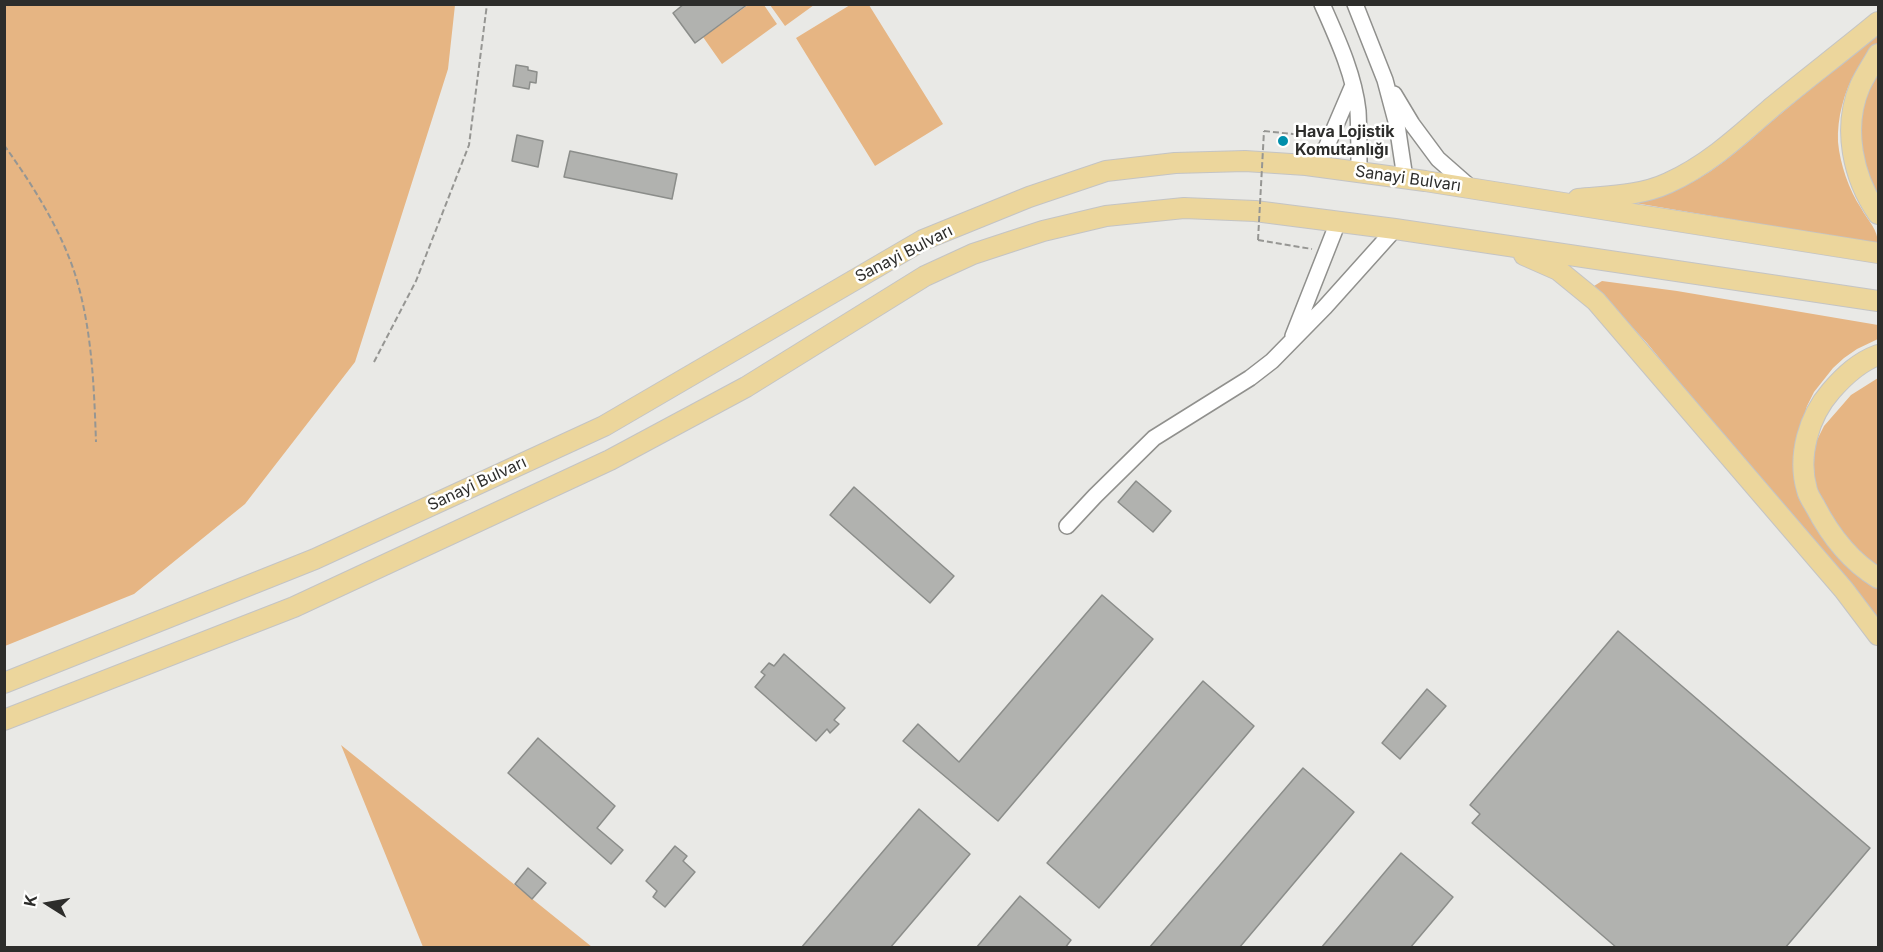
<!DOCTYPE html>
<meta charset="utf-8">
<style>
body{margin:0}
#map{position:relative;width:1883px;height:952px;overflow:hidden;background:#e9e9e6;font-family:Inter,sans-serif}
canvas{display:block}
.frame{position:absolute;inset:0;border:6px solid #2d2d2b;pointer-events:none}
.north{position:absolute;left:18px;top:874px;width:60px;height:60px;-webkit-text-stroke:4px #fffffe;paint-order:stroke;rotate:281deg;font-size:16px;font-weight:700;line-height:24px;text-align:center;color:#2d2d2b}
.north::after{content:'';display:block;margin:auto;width:21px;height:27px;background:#2d2d2b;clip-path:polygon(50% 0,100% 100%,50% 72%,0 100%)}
</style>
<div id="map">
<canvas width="1883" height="952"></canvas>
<div class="frame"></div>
<div class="north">K</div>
</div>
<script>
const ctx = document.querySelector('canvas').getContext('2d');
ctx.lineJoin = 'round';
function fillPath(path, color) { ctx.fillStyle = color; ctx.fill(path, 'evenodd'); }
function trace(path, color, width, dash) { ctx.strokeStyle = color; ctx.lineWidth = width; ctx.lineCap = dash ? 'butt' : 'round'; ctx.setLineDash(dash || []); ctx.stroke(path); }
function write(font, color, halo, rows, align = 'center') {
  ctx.font = font + ' Inter,sans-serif'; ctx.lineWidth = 5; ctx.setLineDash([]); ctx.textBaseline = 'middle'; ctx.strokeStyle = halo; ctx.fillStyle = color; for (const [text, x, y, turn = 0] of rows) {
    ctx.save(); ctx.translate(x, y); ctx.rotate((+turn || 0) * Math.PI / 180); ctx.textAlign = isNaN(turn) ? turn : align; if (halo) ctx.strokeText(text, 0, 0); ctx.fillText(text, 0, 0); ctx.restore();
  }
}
const green = new Path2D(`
 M5,4L455,5L448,69L355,362L245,504L134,594L5,646Z
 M748,5H764L777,24L722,64L703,37Z
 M770,5H814L785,26Z
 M850,5H869L943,124L875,166L796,38Z
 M1878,32C1878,34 1879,40 1878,42C1874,50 1861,61 1856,71C1844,92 1837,118 1838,142C1840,164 1849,190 1861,208C1868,221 1878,229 1878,244L1629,202C1694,194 1729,158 1777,117C1810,89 1845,61 1878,32Z
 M1878,72V200C1873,192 1871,183 1868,173C1855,134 1858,109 1878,72Z
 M1602,281L1677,291L1878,325V339L1857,349L1844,358L1833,368L1814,392L1807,406L1798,436V469L1878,585V626L1647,343L1594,286Z
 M1878,378V569L1842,537L1820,499L1812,475L1814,446L1824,426L1851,395Z
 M341,745L592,947H423Z`);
const building = new Path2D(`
 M684,4H748L695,43L673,13Z
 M516,65L528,67V70L537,72L536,83L530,82L529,89L513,86Z
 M517,135L543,141L538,167L512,161Z
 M570,151L677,174L672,199L564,177Z
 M1136,481L1171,511L1153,532L1118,502Z
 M854,487L954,576L930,603L830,515Z
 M1102,595L1153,639L998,821L903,741L918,724L959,762Z
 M1618,631L1870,848L1785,948H1617L1472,823L1480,814L1470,805Z
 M784,654L845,708L834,720L839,724L830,733L827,729L816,741L755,687L765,675L761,672L769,663L774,666Z
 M1203,681L1254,726L1099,908L1047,863Z
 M1427,689L1446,706L1400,759L1382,743Z
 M538,738L615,806L597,828L623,850L611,864L508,773Z
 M1303,768L1354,812L1239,948H1149Z
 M919,809L970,854L890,948H801Z
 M675,846L687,856L683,861L695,872L665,907L653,897L657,891L646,881Z
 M1401,853L1453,897L1410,948H1321Z
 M528,868L546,883L532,899L515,884Z
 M1020,896L1071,940L1065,948H976Z`);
const path = new Path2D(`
 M1264,131L1302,135L1304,147
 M4,145C32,184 60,228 75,274C92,328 94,386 96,442
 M1258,240L1312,249
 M374,362L416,281L469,145L487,4`);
const minor = new Path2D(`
 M1322,4C1337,38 1354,74 1358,111C1359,131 1359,152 1359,172
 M1355,4L1385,80L1397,125L1405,178
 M1394,94L1412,124L1438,159L1471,188
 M1306,165L1326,148L1353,85
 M1293,336L1338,222
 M1067,526L1095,496L1154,438L1250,378L1272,361L1325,307L1395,229`);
const major = new Path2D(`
 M1878,54C1872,65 1865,75 1860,86C1842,128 1853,178 1878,214
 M1578,199C1608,196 1640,196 1668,183C1708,165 1739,136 1771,108C1806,79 1843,51 1878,22
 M1524,255L1558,270L1596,301L1844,590L1878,635
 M1878,355C1859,362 1845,375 1831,391C1809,416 1797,456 1807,490C1808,495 1812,501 1815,506C1830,535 1850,561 1878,578
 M4,683L315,559L604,426L923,240L1029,197L1106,171L1175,163L1245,161L1306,165L1425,181L1878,253
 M4,720L294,607L610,460L746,387L925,276L973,254L1043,231L1106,216L1184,208L1255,211L1395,229L1878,301`);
const pathBridge = new Path2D(`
 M1258,240L1264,131`);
const markers = [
 [1283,141,6,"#008fab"]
];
const poiNames = [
 ["Hava Lojistik",1295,132],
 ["Komutanlığı",1295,150]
];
const streetNames = [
 ["Sanayi Bulvarı",1408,179,8],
 ["Sanayi Bulvarı",904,254,-27],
 ["Sanayi Bulvarı",477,484,-25]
];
fillPath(green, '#e6b583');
fillPath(building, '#b1b2af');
trace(building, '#8b8d8a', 1.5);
trace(minor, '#90908d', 18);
trace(major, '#c4c4c4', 22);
trace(path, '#969693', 2, [6, 3]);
trace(minor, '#fff', 15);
trace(major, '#ecd69c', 20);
trace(pathBridge, '#969693', 2, [6, 3]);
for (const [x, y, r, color] of markers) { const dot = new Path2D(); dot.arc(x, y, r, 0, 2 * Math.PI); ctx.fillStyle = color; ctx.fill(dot); trace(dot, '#fffffe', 2); }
write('bold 16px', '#2d2d2b', '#fffffe', poiNames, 'left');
write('16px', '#2d2d2b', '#fffffe', streetNames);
</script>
